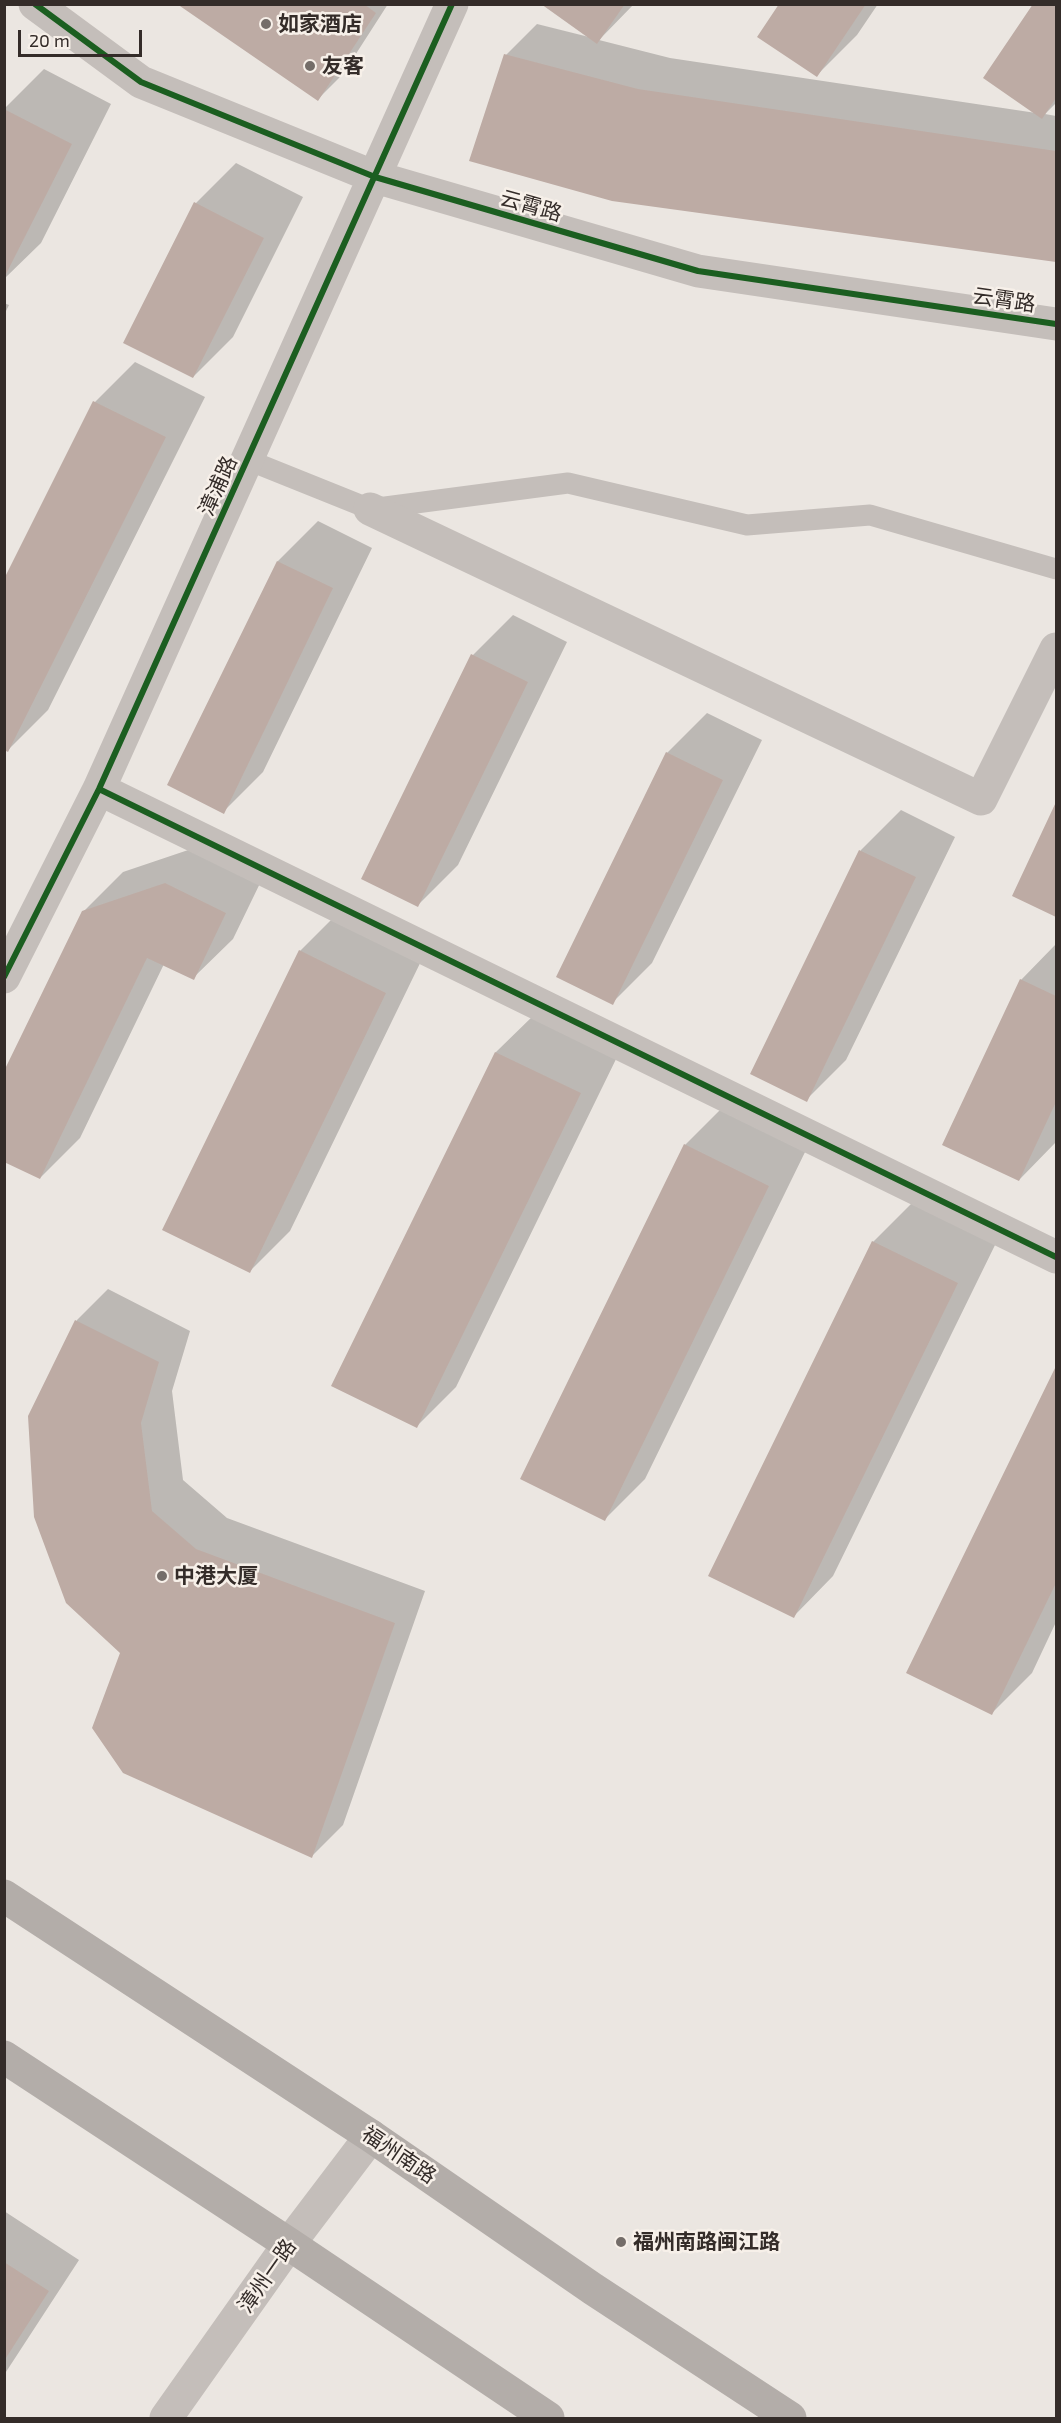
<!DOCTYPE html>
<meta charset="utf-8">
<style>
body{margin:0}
#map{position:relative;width:1061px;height:2423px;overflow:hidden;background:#ebe6e1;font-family:"Exo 2",sans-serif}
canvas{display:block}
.frame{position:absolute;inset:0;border:6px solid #342c29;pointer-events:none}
.scale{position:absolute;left:18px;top:30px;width:124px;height:27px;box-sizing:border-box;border:3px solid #342c29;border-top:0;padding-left:8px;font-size:18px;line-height:21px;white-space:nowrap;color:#342c29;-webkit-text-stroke:4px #f7f0e9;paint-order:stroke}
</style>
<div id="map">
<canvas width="1061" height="2423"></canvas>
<div class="frame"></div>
<div class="scale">20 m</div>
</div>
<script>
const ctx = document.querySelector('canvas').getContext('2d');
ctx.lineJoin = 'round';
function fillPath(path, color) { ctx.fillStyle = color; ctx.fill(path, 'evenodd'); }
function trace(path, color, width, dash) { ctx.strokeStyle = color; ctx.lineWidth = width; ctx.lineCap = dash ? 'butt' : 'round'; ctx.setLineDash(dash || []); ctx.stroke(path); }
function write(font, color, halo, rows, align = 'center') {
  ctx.font = font + ' "Exo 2","Noto Sans SC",sans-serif'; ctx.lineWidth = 5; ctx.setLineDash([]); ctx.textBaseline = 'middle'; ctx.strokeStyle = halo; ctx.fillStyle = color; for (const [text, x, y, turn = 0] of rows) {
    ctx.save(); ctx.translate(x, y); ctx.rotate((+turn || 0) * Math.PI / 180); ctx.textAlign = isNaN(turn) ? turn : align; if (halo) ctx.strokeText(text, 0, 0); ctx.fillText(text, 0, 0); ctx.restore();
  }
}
const shadow = new Path2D(`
 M179,4H388L343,74L318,99Z
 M544,4H634L599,40L670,58L1036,113L1035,4H1056V103L1045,114L1056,116V261L612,200L506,55L537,24L589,37Z
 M781,4H878L857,35L817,75Z
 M44,69L111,104L41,243L4,279V109Z
 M236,163L303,197L233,337L193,377L196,203Z
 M4,303L9,305L4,315Z
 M135,362L205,397L48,710L8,750L4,582L95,402Z
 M318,521L372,548L263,772L223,812L278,561Z
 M513,615L567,642L458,865L418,905L473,655Z
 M707,713L762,740L652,963L612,1003L667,753Z
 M1056,806V915L1014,895Z
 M901,810L955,837L846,1060L806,1100L752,1074L861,850Z
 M206,844L265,873L233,939L193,978L164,964L80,1138L40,1178L83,912L123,872Z
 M340,911L425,953L290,1231L250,1271L300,951Z
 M1056,944V1142L1019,1180L1021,980Z
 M536,1013L619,1053L456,1387L417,1426L333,1386L496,1052Z
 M725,1105L808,1146L645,1479L605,1519L685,1145Z
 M913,1202L996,1243L833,1576L794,1616L873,1242Z
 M108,1289L190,1331L172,1391L183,1480L227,1518L425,1591L343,1825L312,1856L122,1653L30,1417L77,1320Z
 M1056,1369V1622L1032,1673L992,1713L908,1672Z
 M4,2211L79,2260L4,2375Z`);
const building = new Path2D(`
 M177,4H364L376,13L318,101Z
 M541,4H625L597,44Z
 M779,4H866L817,77L757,37Z
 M1033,4H1056V98L1042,119L983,78Z
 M504,54L638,89L1056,151V262L612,201L469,161Z
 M4,109L72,144L4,278Z
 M194,202L264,238L193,378L123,343Z
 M93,401L166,437L8,752L4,750V579Z
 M277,561L333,588L224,814L167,785Z
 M471,654L528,682L418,907L361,879Z
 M666,752L723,780L613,1005L556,977Z
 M1056,802V917L1012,896Z
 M859,850L916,877L807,1102L750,1074Z
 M165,883L226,913L194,980L147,958L40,1179L4,1162V1071L82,911Z
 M299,950L386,993L250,1273L162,1230Z
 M1020,979L1056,996V1102L1019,1181L942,1145Z
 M495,1052L581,1093L417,1428L331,1386Z
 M684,1144L769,1186L605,1521L520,1479Z
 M872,1241L958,1283L794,1618L708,1576Z
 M75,1320L159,1362L141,1423L152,1511L196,1549L395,1623L312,1858L123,1773L92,1728L120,1653L66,1603L34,1517L28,1416Z
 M1056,1366V1583L992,1715L906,1673Z
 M4,2262L49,2291L4,2361Z`);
const service = new Path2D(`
 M248,460L370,509L568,483L747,525L870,515L1056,569`);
const minor = new Path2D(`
 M35,4L141,82L375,177L698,271L1056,324
 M370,509L981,799L1056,649
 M99,789L1056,1257
 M4,977L99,789L452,4`);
const tertiary = new Path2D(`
 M166,2418L289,2244L371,2136`);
const primary = new Path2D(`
 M4,1896L371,2136L593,2289L790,2418
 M4,2057L289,2244L548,2418`);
const cycleway = new Path2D(`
 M35,4L141,82L375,177L698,271L1056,324
 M99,789L1056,1257
 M4,977L99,789L452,4`);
const markers = [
 [266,24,6,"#746d69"],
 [310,66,6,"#746d69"],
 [162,1576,6,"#746d69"],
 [621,2242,6,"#746d69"]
];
const poiNames = [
 ["如家酒店",278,24],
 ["友客",322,66],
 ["中港大厦",174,1576],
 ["福州南路闽江路",633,2242]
];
const streetNames = [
 ["云霄路",531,206,16],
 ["云霄路",1004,300,8],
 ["漳浦路",218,486,-66],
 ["福州南路",399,2155,34],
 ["漳州一路",267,2276,-55]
];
fillPath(shadow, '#0003');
fillPath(building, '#bdaba4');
trace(service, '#c4beba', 21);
trace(minor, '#c4beba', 33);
trace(tertiary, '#c4beba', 33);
trace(primary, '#b3ada9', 33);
trace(cycleway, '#1b5e20', 6);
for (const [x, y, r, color] of markers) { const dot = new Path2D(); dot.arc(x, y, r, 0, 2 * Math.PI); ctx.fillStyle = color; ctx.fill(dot); trace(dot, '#f7f0e9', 2); }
write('bold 21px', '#342c29', '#f7f0e9', poiNames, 'left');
write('21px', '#342c29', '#f7f0e9', streetNames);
</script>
